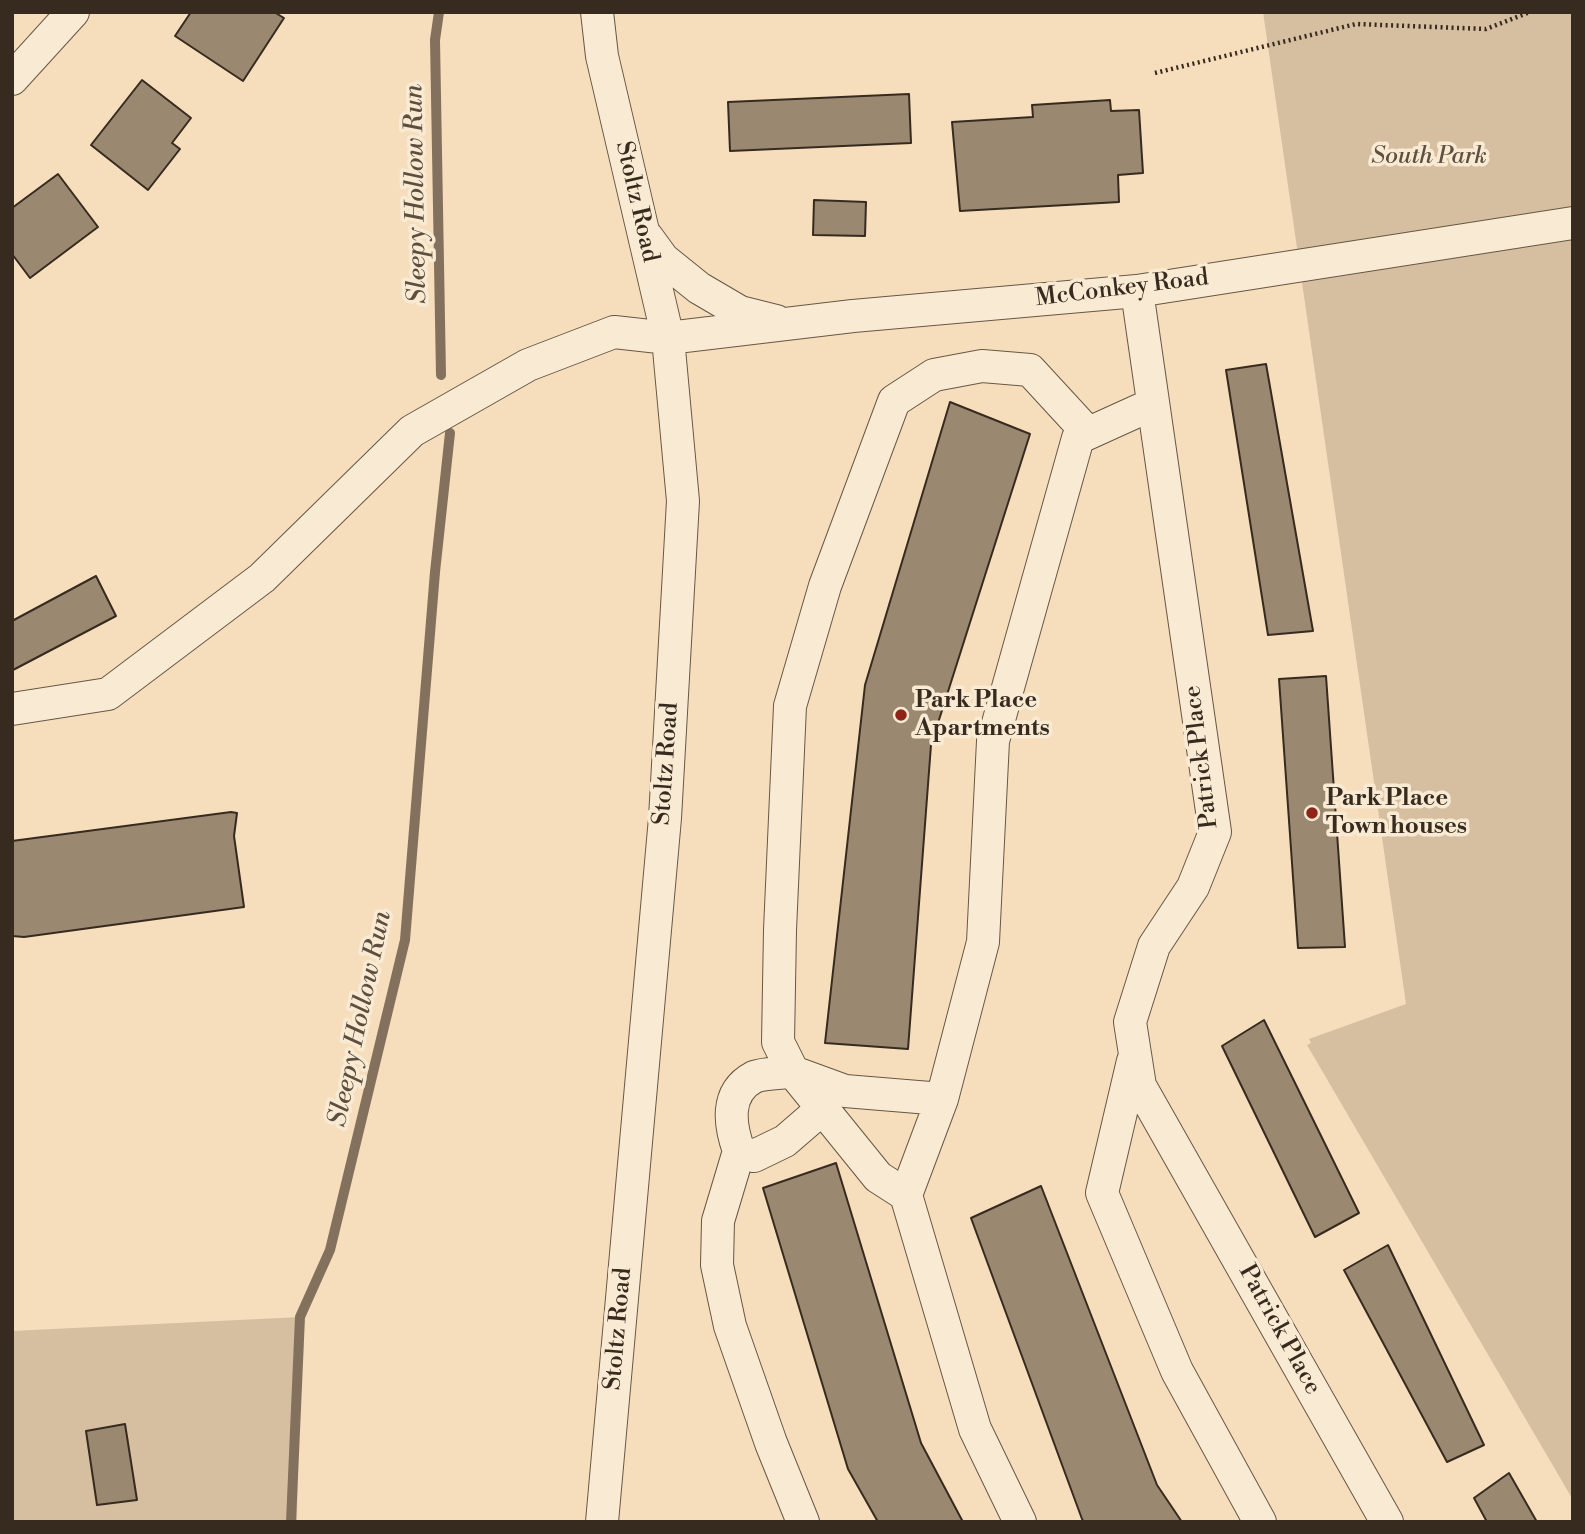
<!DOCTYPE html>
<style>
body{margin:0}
#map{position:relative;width:1585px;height:1534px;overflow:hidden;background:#f6debc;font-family:"Libre Bodoni",serif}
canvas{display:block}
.frame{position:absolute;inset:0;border:14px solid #372a1f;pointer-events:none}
</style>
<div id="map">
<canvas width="1585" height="1534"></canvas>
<div class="frame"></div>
</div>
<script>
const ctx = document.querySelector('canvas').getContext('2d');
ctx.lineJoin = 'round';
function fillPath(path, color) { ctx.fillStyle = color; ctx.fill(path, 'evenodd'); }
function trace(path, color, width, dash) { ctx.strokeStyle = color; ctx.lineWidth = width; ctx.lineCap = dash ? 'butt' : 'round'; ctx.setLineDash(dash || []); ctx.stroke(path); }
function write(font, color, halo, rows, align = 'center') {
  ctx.font = font + ' "Libre Bodoni",serif'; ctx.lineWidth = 7; ctx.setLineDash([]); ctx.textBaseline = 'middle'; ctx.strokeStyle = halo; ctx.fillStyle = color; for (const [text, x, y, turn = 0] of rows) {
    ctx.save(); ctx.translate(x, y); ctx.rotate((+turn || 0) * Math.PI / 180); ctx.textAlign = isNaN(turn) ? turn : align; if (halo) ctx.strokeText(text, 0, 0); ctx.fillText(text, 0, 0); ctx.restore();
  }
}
const green = new Path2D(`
 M1263,12H1573V1500L1307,1045L1311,1043L1309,1039L1406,1004Z
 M300,1317L297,1522H12V1331Z`);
const stream = new Path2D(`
 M439,12L435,40L441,375
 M291,1522L300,1317L330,1250L405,940L435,572L450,433`);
const building = new Path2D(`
 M191,12H274L284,18L243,81L175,36Z
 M142,80L191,118L172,143L180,149L148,190L91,145Z
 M909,94L911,143L730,151L728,102Z
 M1110,100L1111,111L1139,110L1143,173L1118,175L1119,202L960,211L952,122L1033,117L1032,105Z
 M58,174L98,227L30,278L12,254V208Z
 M814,200L866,202L865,236L813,235Z
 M1266,364L1313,631L1268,635L1226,370Z
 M950,402L1030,434L931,745L908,1049L825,1043L865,685Z
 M96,576L116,616L13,670L12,621Z
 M1326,676L1345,947L1298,948L1279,679Z
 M231,812L237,813L234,836L244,907L24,937L12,936V841Z
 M1264,1020L1359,1213L1315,1237L1222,1046Z
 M836,1163L921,1443L963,1522H878L848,1469L763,1188Z
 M1041,1186L1157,1485L1182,1522H1084L1082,1519L971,1218Z
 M1388,1245L1484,1445L1447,1462L1344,1270Z
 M125,1424L137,1500L97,1505L86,1431Z
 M1509,1473L1537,1522H1487L1474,1498Z`);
const path = new Path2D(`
 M1155,73L1356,24L1486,29L1530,12`);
const minor = new Path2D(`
 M597,12L602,56L668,338L683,501L665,818L602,1522
 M12,79L73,12
 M647,237L663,259L699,288L740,312L776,321
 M1137,291L1215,832L1193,887L1154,946L1130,1022L1140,1086L1387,1522
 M12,709L108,694L262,578L412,431L528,365L614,332L668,338L853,316L1137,291L1573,223
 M1133,1061L1102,1193L1177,1371L1260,1522
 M942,1099L845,1091L793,1072L778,1042L780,930L790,706L825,586L894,401L934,375L982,366L1030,370L1088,433
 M822,1109L785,1141L754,1156L739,1151C730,1126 724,1093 754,1077C764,1073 782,1073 793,1072L878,1177L906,1195
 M739,1151L718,1221L717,1265L730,1326L771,1443L803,1522
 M1020,1522L975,1429L906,1195L942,1099L983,942L993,741L1078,438L1153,404`);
const markers = [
 [901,715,7,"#8f2418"],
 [1312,813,7,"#8f2418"]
];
const parkNames = [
 ["South Park",1429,157]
];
const streetNames = [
 ["Stoltz Road",636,202,77],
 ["McConkey Road",1122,289,-7],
 ["Patrick Place",1202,757,-97],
 ["Stoltz Road",667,764,-86],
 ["Stoltz Road",619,1329,-85],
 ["Patrick Place",1279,1330,61]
];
const poiNames = [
 ["Park Place",915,701],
 ["Apartments",915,729],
 ["Park Place",1326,799],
 ["Town houses",1326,827]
];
const waterNames = [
 ["Sleepy Hollow Run",417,194,-91],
 ["Sleepy Hollow Run",361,1019,-78]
];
fillPath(green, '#d6bfa1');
trace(stream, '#83715d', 10);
fillPath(building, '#9a8871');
trace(building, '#372a1f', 2);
trace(minor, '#675746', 34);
trace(path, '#372a1f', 4.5, [2, 3.5]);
trace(minor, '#f9ead3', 32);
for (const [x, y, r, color] of markers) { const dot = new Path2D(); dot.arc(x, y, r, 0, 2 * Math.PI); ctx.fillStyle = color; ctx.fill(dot); trace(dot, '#f9ead3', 2.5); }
write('italic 24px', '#5f4f40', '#f9ead3', parkNames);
write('24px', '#372a1f', '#f9ead3', streetNames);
write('bold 24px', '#372a1f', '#f9ead3', poiNames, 'left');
write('italic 26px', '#5d4e3e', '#f9ead3', waterNames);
</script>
